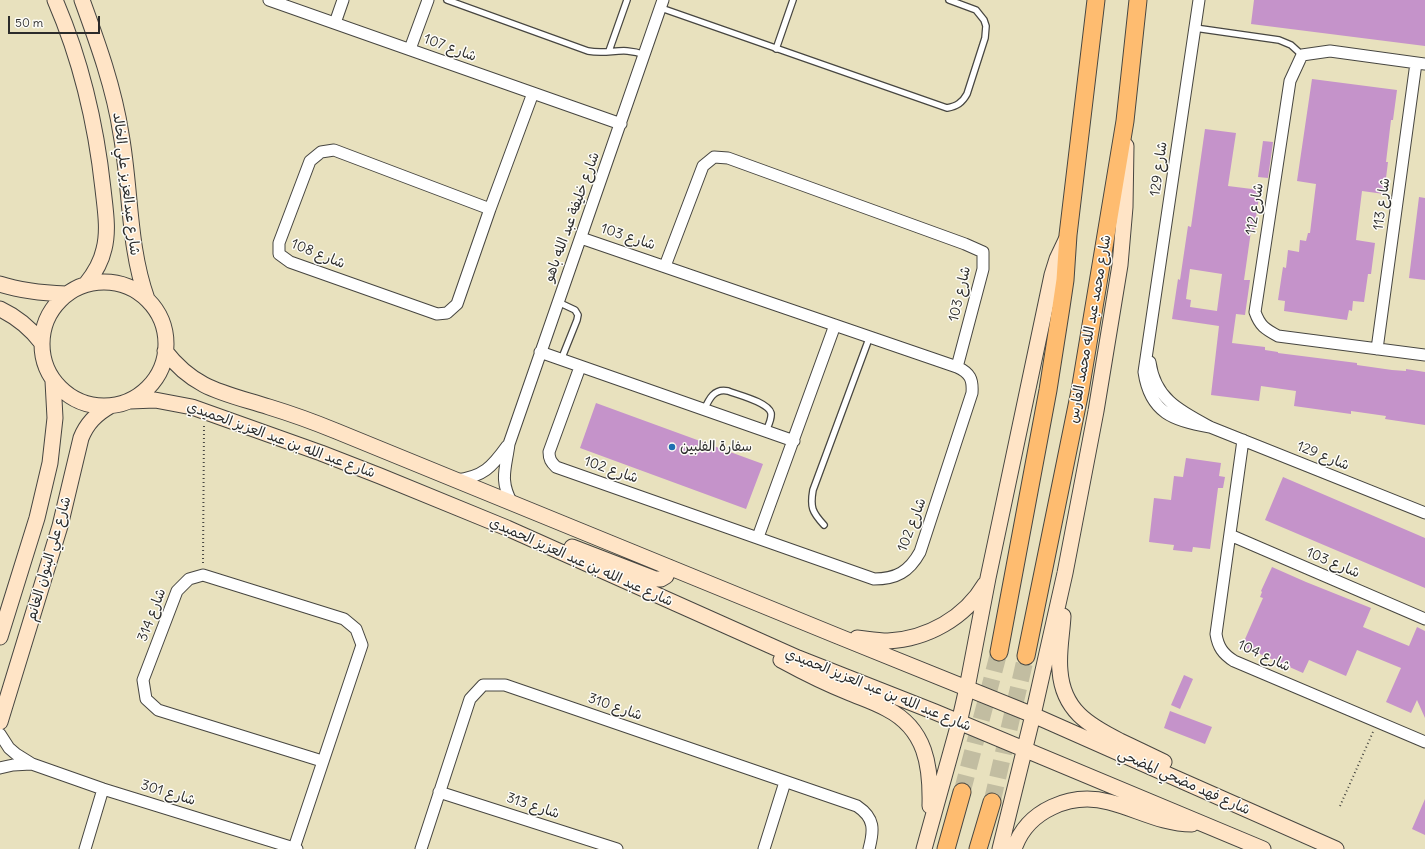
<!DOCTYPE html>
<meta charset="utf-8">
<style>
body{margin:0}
#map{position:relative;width:1425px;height:849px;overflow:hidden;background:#e8e1be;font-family:Delius,sans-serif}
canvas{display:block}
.scale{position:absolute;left:8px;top:16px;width:92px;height:18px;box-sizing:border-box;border:2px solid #2b2b2b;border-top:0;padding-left:5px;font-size:12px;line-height:14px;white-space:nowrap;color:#2b2b2b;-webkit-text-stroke:3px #fdfcf7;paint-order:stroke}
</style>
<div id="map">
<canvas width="1425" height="849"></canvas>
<div class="scale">50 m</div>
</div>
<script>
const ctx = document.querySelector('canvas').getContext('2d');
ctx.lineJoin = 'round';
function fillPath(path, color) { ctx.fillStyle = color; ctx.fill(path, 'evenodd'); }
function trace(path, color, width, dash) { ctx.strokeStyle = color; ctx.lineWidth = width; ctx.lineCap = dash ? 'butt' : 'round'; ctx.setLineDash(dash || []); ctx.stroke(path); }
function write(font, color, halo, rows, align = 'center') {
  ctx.font = font + ' Delius,"Playpen Sans Arabic",sans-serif'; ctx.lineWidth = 3; ctx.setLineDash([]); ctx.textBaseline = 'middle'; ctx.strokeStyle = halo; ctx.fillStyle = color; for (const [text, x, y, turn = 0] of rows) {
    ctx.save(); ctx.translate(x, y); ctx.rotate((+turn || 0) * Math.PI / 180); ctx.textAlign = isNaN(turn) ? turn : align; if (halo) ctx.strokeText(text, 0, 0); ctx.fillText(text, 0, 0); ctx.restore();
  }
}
const building = new Path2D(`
 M1254,0H1425V46L1251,24Z
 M1312,79L1397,90L1393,120H1391L1386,162H1388L1384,194L1362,191L1356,240L1375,243L1371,274H1368L1364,302L1353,301L1352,311L1349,310L1347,320L1284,311L1285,301L1278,300L1283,267L1286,268L1288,250L1299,252L1300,240L1306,241L1308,233H1310L1316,184L1297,181Z
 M1205,129L1236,133L1228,186L1260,190L1254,231H1251L1244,280H1250L1245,315L1236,314L1232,343L1265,347V350L1278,352V353L1357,363V365L1392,370L1406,371V369L1425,372V425L1385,419L1386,416L1351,411V414L1294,406L1296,391L1261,386L1259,401L1211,395L1219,326L1172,319L1178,279L1180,280L1188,226L1191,227ZM1190,269L1222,274L1217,311L1190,307L1191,300L1186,299Z
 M1263,141L1273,142L1268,178L1258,177Z
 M1419,197L1425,198V280L1409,278Z
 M596,403L763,464L746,509L580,448Z
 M1186,458L1221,463L1219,476L1225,477L1223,488H1218L1210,549L1193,547L1192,552L1173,550L1174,545L1149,542L1154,498L1171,500L1174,476L1183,477Z
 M1283,477L1425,538V588L1265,520Z
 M1272,567L1306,582L1371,608L1363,627L1409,646L1417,627L1425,631V718L1417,700L1411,713L1386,702L1401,668L1357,650L1346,676L1309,660L1303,673L1242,646L1263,598L1260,597L1262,592L1261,591Z
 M1184,675L1193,679L1180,709L1171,705Z
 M1170,711L1212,727L1205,744L1164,728Z
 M1425,799V835L1412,829Z`);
const primaryTunnel = new Path2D(`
 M962,792L999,652
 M992,802L1026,656`);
const path = new Path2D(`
 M203,563L204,426
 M1340,806L1373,732`);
const lane = new Path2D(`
 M447,0L588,51C610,55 622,46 645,55
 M661,8L947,108C957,106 962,103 967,94L985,38L986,26L984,20L976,10L949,0
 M1195,28L1279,40L1291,45L1302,55
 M776,49L793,0
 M609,51L627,0
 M558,302L575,310L578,315L577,320L561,360
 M704,410C709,399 714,388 728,391C738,395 768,402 771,413C772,419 768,426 766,431
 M824,525C812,512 810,507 813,490L870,336`);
const street = new Path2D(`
 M269,0L621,124
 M1199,0L1144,372C1150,413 1174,421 1210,427
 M335,23L343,0
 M410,49L428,0
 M1425,64L1330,51L1302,55L1290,81L1255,312C1260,326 1265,329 1278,336L1425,355
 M490,209L457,304L447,313L437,314L290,262L279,254V243L310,161L321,152L334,150L490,209L533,93
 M665,266L703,166L714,157L728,158L965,244L983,252V269L957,367
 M1377,349L1416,63
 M540,352L794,441
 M1150,362C1155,399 1180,411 1210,427L1425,513
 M580,367L549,452C549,459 551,462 556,467L874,579C896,579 909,572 920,552L972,393C973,379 970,373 957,367L581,238
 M1243,440L1216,634C1218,647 1223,654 1234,661L1425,742
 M456,480C483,477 492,467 507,446
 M512,503C499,480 506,468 509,444L663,0
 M1230,535L1425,619
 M758,537L835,325
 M0,734L9,748L16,754L32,764L103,789L297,849
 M0,768L13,765L31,764
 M439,792L617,849
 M294,848L362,645L356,629L344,619L203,575L189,579L177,591L143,680L146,699L158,710L322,761
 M85,849L103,789
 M421,849L470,699L483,685H505L857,806C875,818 874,830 869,849
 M764,849L785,782`);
const secondary = new Path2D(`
 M55,0C81,60 96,124 103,189C105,208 109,230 104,249C101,263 94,274 86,284
 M82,0C98,44 114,88 121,134C131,189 128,246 147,299
 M42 344a62 62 0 1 1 124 0a62 62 0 1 1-124 0Z
 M0,284C21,291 43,293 66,294
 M0,309C17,317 30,328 41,342
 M165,351C195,390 225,393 269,407C292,414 314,422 336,431L835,635L1033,715L1336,849
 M130,401L155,400L192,407L321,453L380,476L507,528L798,658L935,712L1263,849
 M572,547L655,579H661L666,576L669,567
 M1063,616C1062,635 1058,653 1060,671C1063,710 1088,725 1120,741C1135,748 1149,755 1164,762
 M0,637L37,518L50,463L55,418L53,381
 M857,638C867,639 877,641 888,641C927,639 965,618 985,584
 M781,660C803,672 827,684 850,693C862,698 875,702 887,709C926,729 931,766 930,806
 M0,722L60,526L81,438C87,423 96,414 110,406
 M924,849L959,723L967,688L988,578L1052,275L1057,259L1066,240
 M1000,849L1033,715L1065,573L1096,411L1120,265L1125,207L1126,146
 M1014,849C1027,810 1071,792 1109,802C1137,809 1162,824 1192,824`);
const primary = new Path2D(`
 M999,652L1048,390L1061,307L1065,280L1068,235L1096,0
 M1026,656L1080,391L1125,121L1138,0
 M946,849L962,792
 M978,849L992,802`);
const markers = [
 [672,447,4,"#1f6fb2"]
];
const streetNames = [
 ["شارع 107",450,48,20],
 ["شارع 129",1159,169,-82],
 ["شارع عبدالعزيز علي الخالد",126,184,83],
 ["شارع 113",1382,204,-82],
 ["شارع 112",1255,209,-81],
 ["شارع خليفة عبد الله باهو",572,217,-70],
 ["شارع 103",628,237,18],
 ["شارع 108",318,254,22],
 ["شارع 103",960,294,-77],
 ["شارع محمد عبد الله محمد الفارس",1090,329,-80],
 ["شارع عبد الله بن عبد العزيز الحميدي",281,440,20],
 ["شارع 129",1323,456,22],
 ["شارع 102",611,470,19],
 ["شارع 102",912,525,-69],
 ["شارع علي البنوان الغانم",49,559,-74],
 ["شارع عبد الله بن عبد العزيز الحميدي",581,562,24],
 ["شارع 103",1333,563,23],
 ["شارع 314",152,615,-69],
 ["شارع 104",1264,656,25],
 ["شارع عبد الله بن عبد العزيز الحميدي",878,690,22],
 ["شارع 310",615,707,19],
 ["شارع فهد مضحي المضحي",1184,782,24],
 ["شارع 301",168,793,17],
 ["شارع 313",533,806,18]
];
const poiNames = [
 ["سفارة الفلبين",680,447]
];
fillPath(building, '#c593ca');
trace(primaryTunnel, '#c2bda1', 17, [17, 8]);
trace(lane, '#474641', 8);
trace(street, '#474641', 13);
trace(secondary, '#474641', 17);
trace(primary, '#474641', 19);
trace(path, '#474641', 2, [1, 3]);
trace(lane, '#fff', 5.5);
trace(street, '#fff', 11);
trace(secondary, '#ffe4c6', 15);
trace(primary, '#febc70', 17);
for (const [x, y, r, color] of markers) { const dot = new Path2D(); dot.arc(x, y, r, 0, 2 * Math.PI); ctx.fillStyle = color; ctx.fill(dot); trace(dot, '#fdfcf7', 1.5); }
write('14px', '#2b2b2b', '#fdfcf7', streetNames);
write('14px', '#2b2b2b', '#fdfcf7', poiNames, 'left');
</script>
